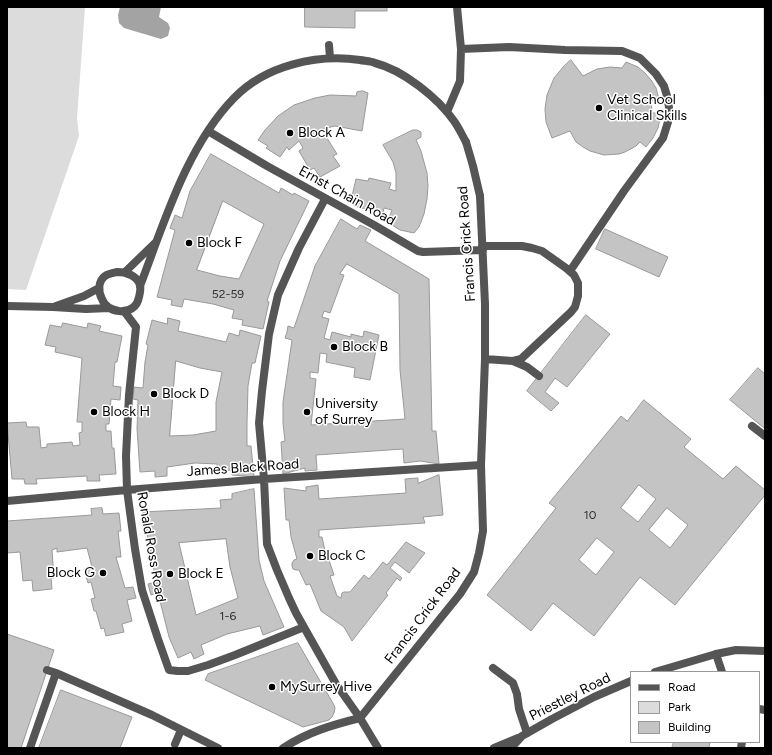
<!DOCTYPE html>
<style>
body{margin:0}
#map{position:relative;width:772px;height:755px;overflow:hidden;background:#fff;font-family:Figtree,sans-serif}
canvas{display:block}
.frame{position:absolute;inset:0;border:8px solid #000;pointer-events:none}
.legend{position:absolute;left:630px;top:671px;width:130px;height:72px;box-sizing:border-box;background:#fff;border:1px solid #999;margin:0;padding:5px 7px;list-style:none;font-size:12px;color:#000}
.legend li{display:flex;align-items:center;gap:8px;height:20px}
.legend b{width:20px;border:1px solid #999}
</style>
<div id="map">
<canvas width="772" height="755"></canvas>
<div class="frame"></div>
<ul class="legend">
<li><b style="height:5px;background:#555"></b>Road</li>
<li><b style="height:11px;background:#dcdcdc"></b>Park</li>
<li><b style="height:11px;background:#c4c4c4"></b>Building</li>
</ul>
</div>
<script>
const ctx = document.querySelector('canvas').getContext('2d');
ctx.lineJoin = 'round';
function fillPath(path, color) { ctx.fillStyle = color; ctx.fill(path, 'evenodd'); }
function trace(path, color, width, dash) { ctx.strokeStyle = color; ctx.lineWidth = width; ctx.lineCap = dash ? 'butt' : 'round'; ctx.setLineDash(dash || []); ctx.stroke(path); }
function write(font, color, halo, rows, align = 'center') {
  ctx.font = font + ' Figtree,sans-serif'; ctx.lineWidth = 3; ctx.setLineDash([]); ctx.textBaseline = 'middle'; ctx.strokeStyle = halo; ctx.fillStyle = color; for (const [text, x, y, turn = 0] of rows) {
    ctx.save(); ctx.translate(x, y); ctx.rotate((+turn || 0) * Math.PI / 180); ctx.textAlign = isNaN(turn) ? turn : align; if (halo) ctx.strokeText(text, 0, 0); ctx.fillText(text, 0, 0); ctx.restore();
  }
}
const green = new Path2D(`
 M7,7H85L77,118L79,136L26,290L7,289Z
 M763,7H765V212L764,211Z`);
const water = new Path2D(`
 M120,7H161L159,17L168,23L170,28L168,36L161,39L124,28L119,23L118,15Z`);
const building = new Path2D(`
 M305,7H387V11H355V28L305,27Z
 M571,60L583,76L597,69L610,67L622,68L626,62L638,67L645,73L651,80L656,88L659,99L651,101L652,113H661L660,119L658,128L653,138L646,147L640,142L636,146L625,152L619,154L604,155L590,151L583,147L576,142L570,131L552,138L546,122L545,109L547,95L554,78L564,66Z
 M363,91L368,93L362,131L335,126L315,131L319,138L325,135L337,154L333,156L340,166L320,177L314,168L310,170L299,151L303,148L299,141L289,150L287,147L280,157L266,148L268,146L258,140L265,130L278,116L294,105L315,98L330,95L356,96L357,92Z
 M413,130H417L421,132V137L416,140L421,151L427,173L428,186L427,199L424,214L419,227L414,233L400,230L387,222L392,210L384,208L383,213L354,206L355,201L351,200L356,179L368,181L369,178L391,183L389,189L396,191V173L393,162L383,145Z
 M211,154L279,193L281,188L293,195L294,193L309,201L280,261L267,301L269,302L263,329L242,325L243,320L232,318L234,310L213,304L184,299L182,307L171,305L172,300L157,297L175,230L170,228L175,215L182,218L190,191ZM223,201L264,224L239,279L220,276L197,270Z
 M341,219L357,229L360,225L371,230L365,241L429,279L432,431H436L439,464L420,461L404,463L403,449L316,455L317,470L305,471V468L283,474L281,442L285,441L283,423V402L292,340L285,338L287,332L288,326L294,328L315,266ZM347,264L399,294L400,370L405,419L311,425L316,379L310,378V372L318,373L320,353L327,354L326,362L355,368L354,377L370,380L379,335L364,331L363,337L351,334V337L332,332L330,340L324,338L329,319L322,317L324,311L330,313L344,275L340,274Z
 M605,229L668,257L659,277L596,249Z
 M586,315L610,334L567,387L555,378L545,392L559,403L551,411L527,391Z
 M168,318L180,321L178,331L226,342L229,333L239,336L240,330L261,336L255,363H252L248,386L247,423V446H251L254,477L232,475L231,470L218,471L217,464L195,463L167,467V476L155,477V471L140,472L137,429L138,400L133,399L134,387L143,388L145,362L148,345L146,344L152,320L167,324ZM176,361L200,368L222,372L216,402V431L193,435L170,436Z
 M63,323L87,328L88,323L101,326L99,331L122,336L117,362H115L113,386L121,387L120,400L111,399L109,424H106V431H111L112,448H114L116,474L99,475L100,481H87V476L36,479L37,484H25L24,479H12L7,423L26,422L27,427H39L41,448L47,447V444L72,442L73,446L80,445L79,433L82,432V422H77L82,358L55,352L56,347L45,345L50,325L61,327Z
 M758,368L765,374V426L764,428L730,400Z
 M644,400L691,439L684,447L723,479L736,466L765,490V495L675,605L640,577L594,636L553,603L531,631L487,595L556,508L549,503L621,416L627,421ZM639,485L656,499L638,522L621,508ZM667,508L688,525L670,548L649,530ZM597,538L614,552L596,575L579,560Z
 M439,475L443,515L423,517L425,523L319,530V537H322L325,551L323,552L326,561L329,560L334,575L330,576L337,596L341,598L342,593L344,592H350L364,575L369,579L383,562L387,565L406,542L425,553L409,573L395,562L390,568L402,578L400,581L397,578L386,593L388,595L352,641L344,627L321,611L310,584L306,585L299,570H296L293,569L292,566V563L294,560L297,559L291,537L289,520H286L284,488L306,491V487L318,485L319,499L406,493L405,479L418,478V483Z
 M254,489L259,560L264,581L284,627L263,635L260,626L227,634L201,645L204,654L194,659L191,652L178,658L169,637L158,593L151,595L148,584L156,582L143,512L221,508L220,500L232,499V494ZM226,539L230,567L238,598L196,615L179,543Z
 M102,508L103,514L119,513L121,531H118L121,557H116L125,588L133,587L136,598L127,600L132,621L122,624L124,632L106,636L104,628L101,629L96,611H94L91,599L95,598L91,582L88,583L84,569L92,567L87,548L57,552V548L52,550L54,578H51L52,589L33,591L32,580L23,581L20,552L7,553V521L92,515L91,509Z
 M7,634L54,650L21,748H7Z
 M298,643L334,705L335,708L334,713L332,717L329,720L303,727L205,680L208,674Z
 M61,690L132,717L120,748H39Z
 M674,742H710L709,748H672Z`);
const lane = new Path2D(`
 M461,49L509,47L565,50L622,51L640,58L656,74L664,86L667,96L669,107L668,122L663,138L624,191L570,271
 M447,112L460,81L461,49L457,7
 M208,131L267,166L374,225L418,251L423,252L483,250
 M482,246H522L532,248L542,251L566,268L574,275L578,283V296L575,307L571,312L521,359L513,361
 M117,272C125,272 137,275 140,285C141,289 140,293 139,297C137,308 129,312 119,311C111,310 105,307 102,299C98,292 98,281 105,276C108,274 113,273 117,272Z
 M125,272L156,242
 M140,286C164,223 187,146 234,98C266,65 317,54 360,60C365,61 371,61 375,63C403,70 438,98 454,121C459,128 462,135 466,142
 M7,306L53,307L86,309L109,308
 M56,306L84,296L99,288
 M485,359L513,361L527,367L539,376
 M752,426L765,436
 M716,654L722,672
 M493,668L513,683L517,694L519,709L527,733
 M47,670L56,673
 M759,709L765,710
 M360,718L460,594L474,572L479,553L483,531L481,465L485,359V304L480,196
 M175,744L181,730
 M30,748L56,673L152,715L218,748
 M741,748L742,742`);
const street = new Path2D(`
 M329,45L330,58
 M466,142L473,166L480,196
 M325,199L299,248L278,295L269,334L262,391L259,423L264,479L267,544L277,570L289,598L296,613L336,684L360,718L378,748
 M124,311L136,327L129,395L126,456L127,490L135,549L142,590L158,639L169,670L178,671H188L208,665L235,655L304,627
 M7,501L127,490L264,479L481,465
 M655,672L716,654L736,650L765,651
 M283,748C308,732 332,725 360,718
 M494,748L518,738
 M511,748L522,736L552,719L594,697L631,681`);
const markers = [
 [599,108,4,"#000"],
 [290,133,4,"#000"],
 [189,243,4,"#000"],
 [334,347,4,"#000"],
 [154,394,4,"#000"],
 [94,412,4,"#000"],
 [307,412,4,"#000"],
 [310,556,4,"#000"],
 [103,573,4,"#000"],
 [170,574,4,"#000"],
 [272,687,4,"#000"]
];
const numberNames = [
 ["52-59",228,294],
 ["10",590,515],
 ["1-6",228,616]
];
const poiNames = [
 ["Vet School",607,100],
 ["Clinical Skills",607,116],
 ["Block A",298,133],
 ["Block F",197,243],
 ["Block B",342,347],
 ["Block D",162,394],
 ["University",315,404],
 ["of Surrey",315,420],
 ["Block H",102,412],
 ["Block C",318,556],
 ["Block G",95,573,"right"],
 ["Block E",178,574],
 ["MySurrey Hive",280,687]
];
const streetNames = [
 ["Ernst Chain Road",347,196,29],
 ["Francis Crick Road",467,244,-94],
 ["James Black Road",243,468,-4],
 ["Ronald Ross Road",151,547,80],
 ["Francis Crick Road",423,616,-53],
 ["Priestley Road",570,697,-27]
];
fillPath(green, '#dcdcdc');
fillPath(water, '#a3a3a3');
fillPath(building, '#c4c4c4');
trace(building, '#999', 1);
trace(lane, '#555', 8);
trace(street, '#555', 8);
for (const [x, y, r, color] of markers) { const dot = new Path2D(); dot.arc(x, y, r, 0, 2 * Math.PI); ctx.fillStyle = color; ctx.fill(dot); trace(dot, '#fff', 1.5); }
write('12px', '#313131', null, numberNames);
write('14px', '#000', '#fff', poiNames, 'left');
write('14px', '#000', '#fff', streetNames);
</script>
